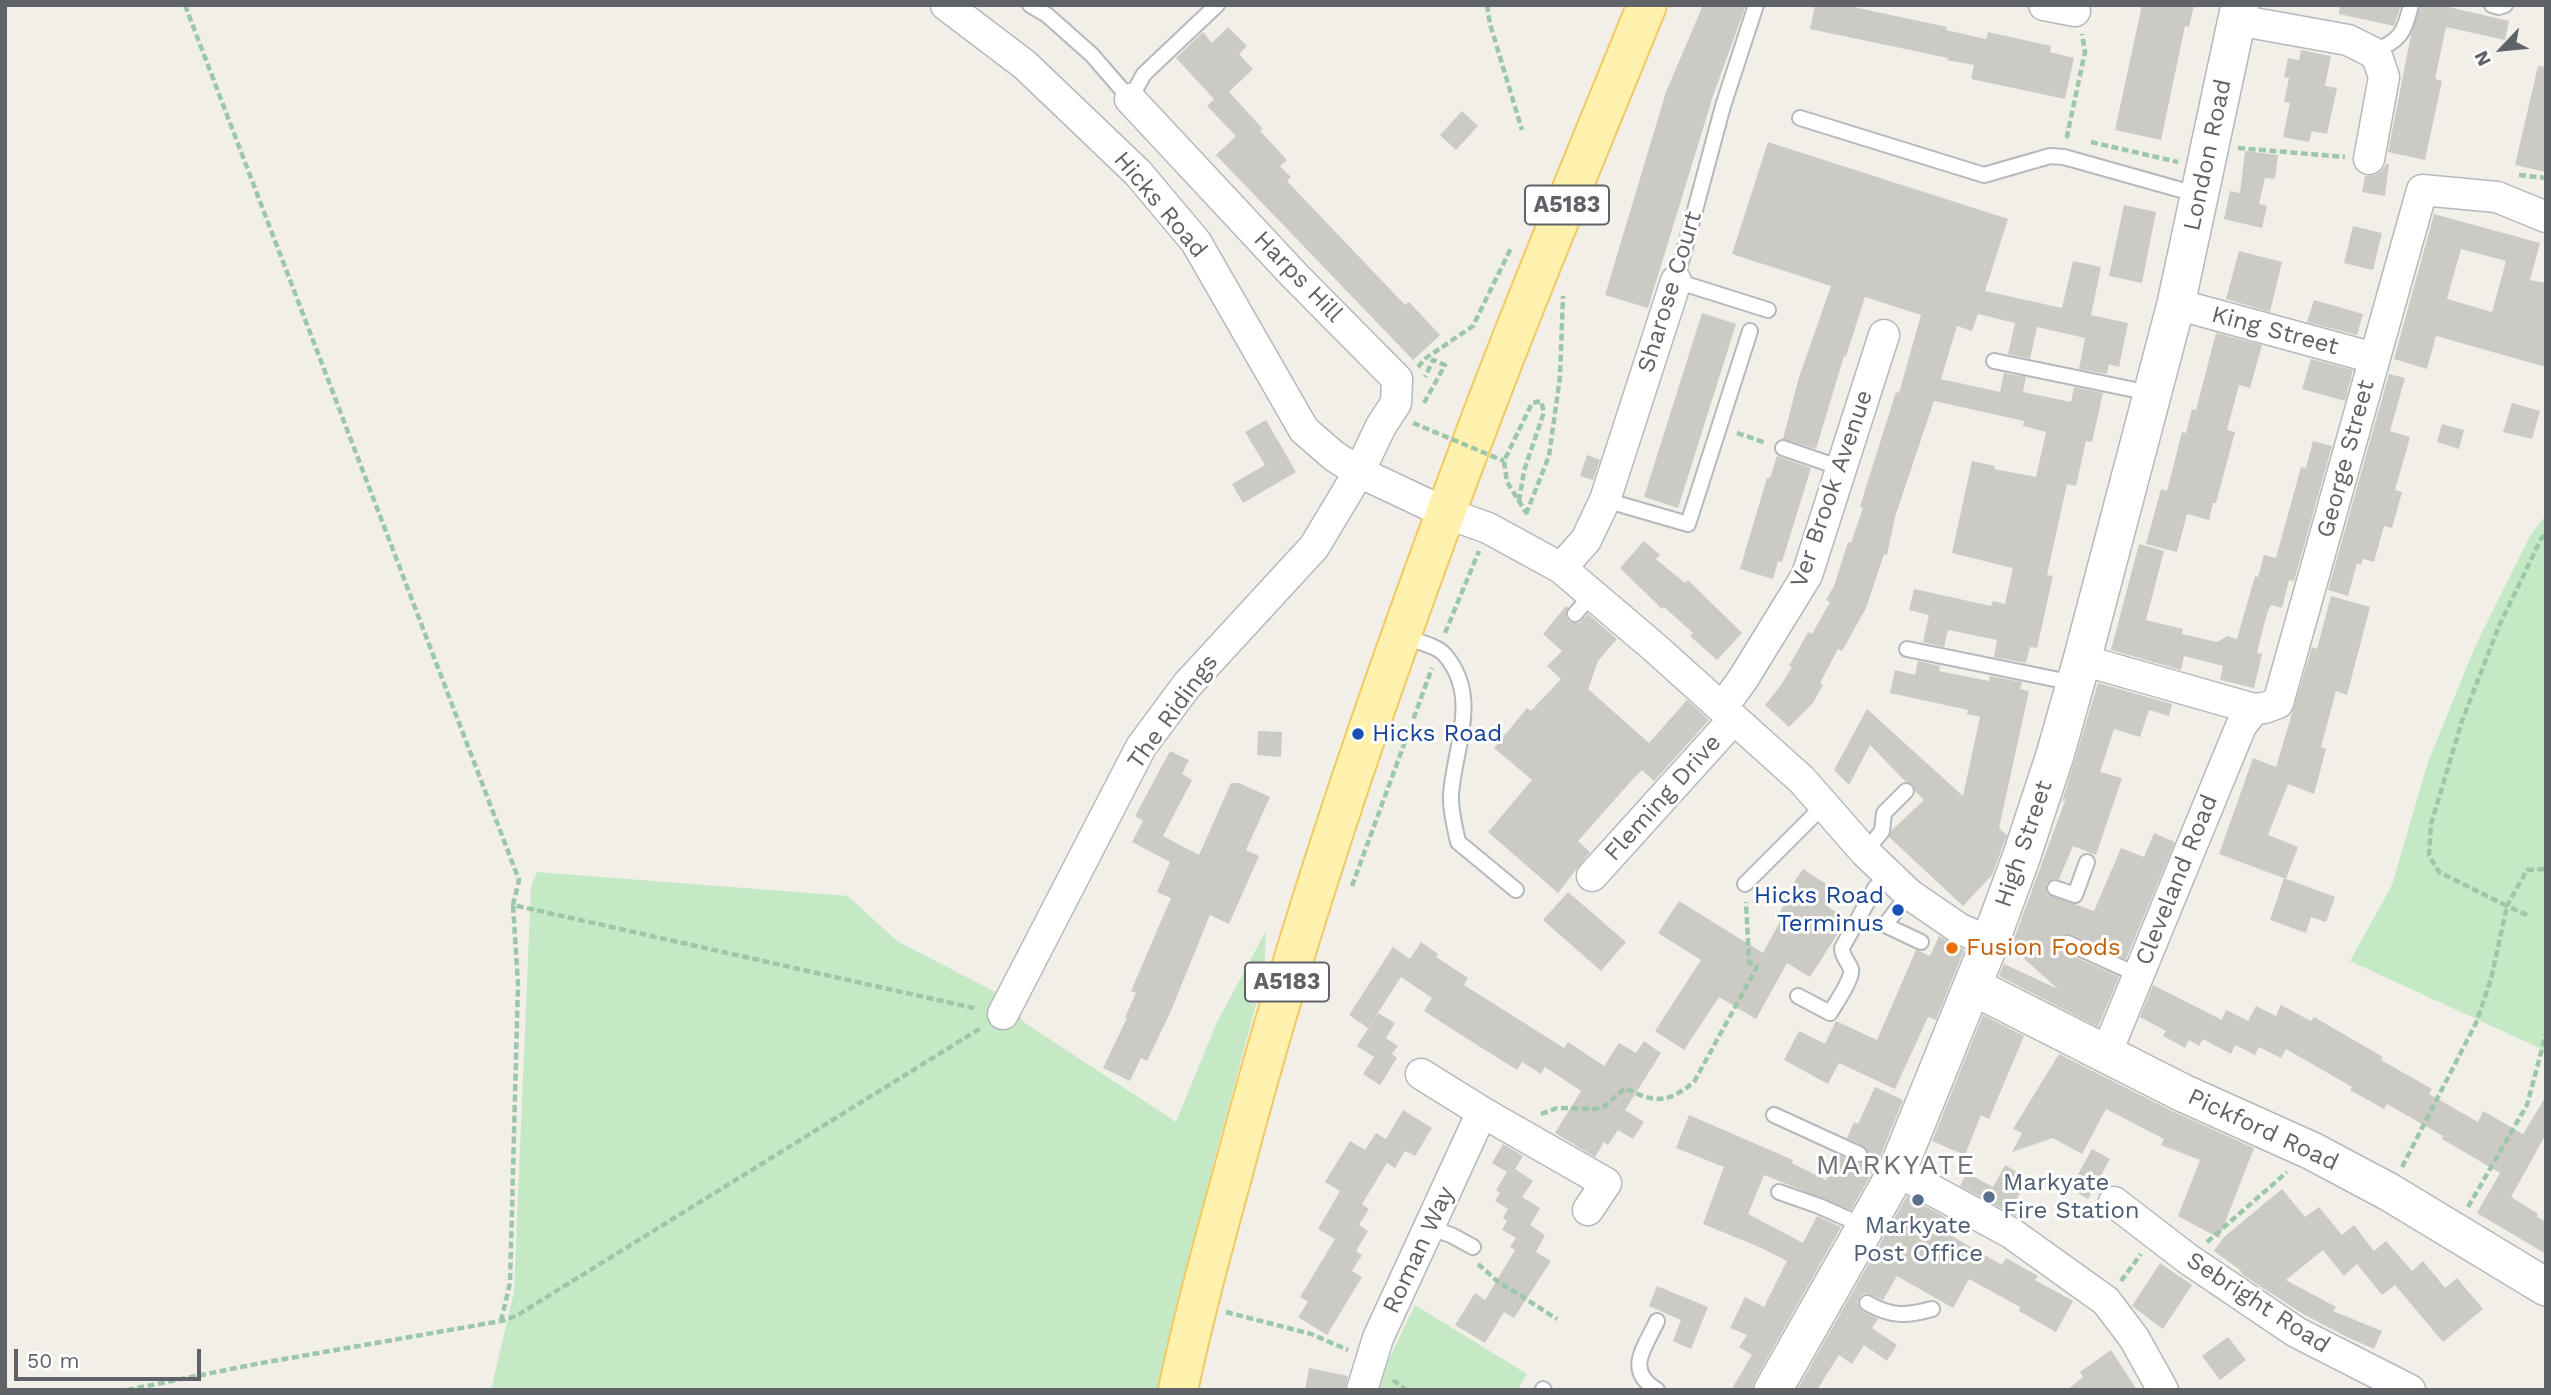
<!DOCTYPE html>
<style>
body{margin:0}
#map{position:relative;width:2551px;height:1395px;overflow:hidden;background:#f1efe8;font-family:"Work Sans",sans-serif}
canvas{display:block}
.frame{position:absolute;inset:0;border:7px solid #5f6368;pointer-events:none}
.north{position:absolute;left:2467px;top:14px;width:70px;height:70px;-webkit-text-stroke:5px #fff;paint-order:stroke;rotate:244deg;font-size:19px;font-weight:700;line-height:28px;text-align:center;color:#5f6368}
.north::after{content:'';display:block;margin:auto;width:24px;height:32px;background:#5f6368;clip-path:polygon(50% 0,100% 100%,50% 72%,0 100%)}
.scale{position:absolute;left:14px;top:1349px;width:187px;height:32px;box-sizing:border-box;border:4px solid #5f6368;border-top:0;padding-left:9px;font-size:21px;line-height:24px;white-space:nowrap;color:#5f6368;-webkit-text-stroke:5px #fff;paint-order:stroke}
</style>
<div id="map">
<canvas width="2551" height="1395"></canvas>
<div class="frame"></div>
<div class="north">N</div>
<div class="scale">50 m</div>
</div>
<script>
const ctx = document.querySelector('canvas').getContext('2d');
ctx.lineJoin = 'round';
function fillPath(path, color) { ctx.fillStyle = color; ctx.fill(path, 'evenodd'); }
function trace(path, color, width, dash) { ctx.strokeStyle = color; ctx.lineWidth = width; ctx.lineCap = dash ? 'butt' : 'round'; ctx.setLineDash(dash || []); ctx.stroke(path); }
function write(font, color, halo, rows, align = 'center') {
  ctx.font = font + ' "Work Sans",sans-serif'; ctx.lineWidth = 6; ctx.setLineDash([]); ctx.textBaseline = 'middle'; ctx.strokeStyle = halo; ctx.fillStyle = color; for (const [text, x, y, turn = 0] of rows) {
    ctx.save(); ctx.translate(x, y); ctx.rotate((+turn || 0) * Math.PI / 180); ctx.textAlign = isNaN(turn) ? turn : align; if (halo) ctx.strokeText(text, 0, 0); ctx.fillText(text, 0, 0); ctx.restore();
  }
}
const green = new Path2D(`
 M2546,515V1051L2350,961L2392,885L2428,762L2475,647L2530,536Z
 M537,872L848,896L897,941L999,994L1025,1023L1176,1122L1217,1022L1266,931L1264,975L1213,1164L1158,1390H491L514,1292L531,887Z
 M1415,1305L1527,1374L1517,1390H1380L1386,1365Z`);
const building = new Path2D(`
 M1703,5H1746L1713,96L1648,308L1605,295L1666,92Z
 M1815,5H1844L1947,27L1946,30L1986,39L1988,32L2051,46L2050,52L2074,58L2065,99L1971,79L1974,65L1947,60L1948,58L1810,29Z
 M2142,5H2194L2189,27L2185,26L2161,140L2115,130Z
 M2340,5H2401L2394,26L2339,14Z
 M2420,5H2440L2509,21L2505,40L2446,27L2435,79L2442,81L2425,160L2388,152L2411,35Z
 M1228,27L1247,46L1239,54L1253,69L1229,92L1263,129L1260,131L1287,160L1280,166L1291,177L1287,181L1405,305L1409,302L1440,335L1413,360L1216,155L1236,136L1207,106L1214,99L1176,58L1203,32L1212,43Z
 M2301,50L2331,56L2325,86L2337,88L2327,134L2312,131L2309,142L2283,137L2290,103L2284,102L2289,78L2284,77L2288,58L2299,60Z
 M2538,66L2546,67V172L2515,165Z
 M1462,111L1478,126L1456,150L1440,135Z
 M1768,142L2008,219L1985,291L2062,308L2073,261L2101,267L2091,315L2128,323L2119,367L2109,364L2107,374L2079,369L2085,338L2037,327L2030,359L2008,354L2015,323L1978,314L1972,331L1957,326L1941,379L2000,392L2004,373L2026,377L2023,392L2071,402L2074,387L2103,393L2092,442L2086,441L2076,486L2067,484L2047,575L2053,576L2037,648L2030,647L2026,663L1994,657L1997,640L1948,630L1944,647L1923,642L1929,615L1909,610L1914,589L1991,606L1993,601L2005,604L2013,568L1952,553L1972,461L1995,466L1994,469L2036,477L2046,432L2023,426L2024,421L1934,401L1895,517L1887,555L1884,554L1866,608L1842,651L1838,649L1820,683L1823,685L1813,703L1789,727L1765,705L1781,685L1792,667L1789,666L1808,632L1812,634L1830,602L1826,600L1834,586L1848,542L1851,543L1863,508L1860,507L1866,487L1896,392L1899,393L1921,315L1865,297L1846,356H1844L1816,449L1783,439L1799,377L1831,286L1732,254Z
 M2245,151L2278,155L2275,179L2265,178L2259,204L2267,206L2262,228L2224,219L2230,191L2240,193Z
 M2386,164H2389L2385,196L2362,192L2365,176L2375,175L2382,171Z
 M2124,205L2156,212L2142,283L2109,276Z
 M2434,214L2540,243L2530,280L2546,283V367L2436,336L2427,369L2394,359ZM2461,249L2506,261L2492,312L2447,299Z
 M2353,226L2382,233L2373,270L2344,263Z
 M2239,251L2282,262L2270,312L2226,299Z
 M2314,300L2363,314L2357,335L2307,322Z
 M1702,313L1736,324L1678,508L1644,497Z
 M2216,333L2262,345L2250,388L2239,385L2227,430L2235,432L2216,503H2213L2209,520L2187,514L2177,552L2146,544L2161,489L2167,491L2182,432L2186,433L2192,409L2196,410Z
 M2311,359L2353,370L2345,401L2302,389Z
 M2389,374L2405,378L2390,431L2410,437L2395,490L2402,492L2392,528L2384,526L2374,562L2363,559L2361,565L2357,563L2348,596L2328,590Z
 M2512,403L2540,411L2532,439L2503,432Z
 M1266,420L1296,472L1243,503L1232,484L1265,465L1245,432Z
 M2442,424L2464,430L2459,449L2437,442Z
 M2313,441L2332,446L2294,581L2289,580L2282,608L2271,605L2267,613L2257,653L2262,654L2254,688L2220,680L2223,666L2184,656L2181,670L2111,650L2139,544L2164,551L2146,620L2183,629L2182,634L2217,642L2228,636L2237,639L2255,576L2258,577L2264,555L2276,558L2301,467L2306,468Z
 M1587,455L1600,460L1593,480L1580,476Z
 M1777,456L1811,468L1782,562L1778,561L1773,579L1740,569L1767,478H1770Z
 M1644,541L1660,555L1656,559L1685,583L1688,580L1742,633L1717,660L1690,636L1693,633L1664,607L1662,609L1620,568Z
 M2331,596L2370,607L2347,695L2336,691L2321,747L2326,749L2314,794L2288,784L2268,835L2298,847L2286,879L2219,854L2253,758L2276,767L2312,647L2317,649Z
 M1566,606L1568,608L1566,617L1569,622L1579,623L1588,614L1617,639L1598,661L1588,689L1649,743L1687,700L1709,720L1654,781L1642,770L1633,779L1578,841L1590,852L1558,893L1488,832L1532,780L1494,748L1527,708L1531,711L1561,679L1547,666L1562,651L1543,634Z
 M1918,661L1940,666L1939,671L1989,681L1990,676L2022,682L2020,689L2029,691L1999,828L2007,835L1992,875L1963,906L1889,837L1892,830L1924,800L1915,791L1913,785L1906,782L1870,745L1849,785L1834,770L1867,709L1963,796L1980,717L1967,714L1968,710L1890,693L1895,670L1915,675Z
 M2098,683L2172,704L2169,716L2149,710L2140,737L2114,729L2100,772L2122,778L2096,855L2073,846L2059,879H2053L2046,884L2047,894L2094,911L2121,848L2144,857L2154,833L2175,842L2126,959L2071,934L2063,935L2059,940L2060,948L2064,952L2119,977L2098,1027L1999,976L2004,964L2058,989L2011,947L2066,798L2062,802Z
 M1258,731L1282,732L1281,757L1257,755Z
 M1170,751L1189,760L1182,774L1192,780L1163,836L1199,855L1231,783H1239L1270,797L1246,850L1259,856L1229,924L1210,915L1170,1013L1147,1061L1141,1058L1130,1081L1103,1068L1127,1018L1125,1017L1136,993L1131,991L1171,898L1157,892L1170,862L1132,842L1143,821L1135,816Z
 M1803,869L1838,892L1828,907L1847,919L1810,977L1787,963L1756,1019L1719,997L1684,1050L1655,1031L1701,960L1658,933L1679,901L1763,953L1782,918L1778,916L1786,901L1783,899Z
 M2284,878L2335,897L2326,922L2311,917L2306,933L2270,920Z
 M1568,892L1626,942L1601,971L1543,920Z
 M1939,936L1964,950L1936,1020L1928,1017L1895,1089L1839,1063L1828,1084L1784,1060L1799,1031L1825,1044L1836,1021L1877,1040L1916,950L1930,956Z
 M1421,942L1438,954L1436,957L1468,978L1464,985L1564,1048L1568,1042L1604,1066L1619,1043L1636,1053L1644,1041L1661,1053L1625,1110L1644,1122L1633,1139L1618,1130L1608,1145L1604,1142L1595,1157L1555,1133L1581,1091L1545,1067L1541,1074L1522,1062L1517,1070L1477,1045L1424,1011L1432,998L1401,977L1368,1028L1349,1015L1393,947L1410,959Z
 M2153,985L2222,1020L2226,1010L2248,1021L2256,1006L2276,1016L2281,1005L2311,1021L2314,1017L2383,1057L2381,1060L2432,1089L2429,1094L2478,1122L2483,1111L2523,1134L2546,1096V1134L2511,1197L2538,1214L2537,1217L2546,1222V1254L2477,1213L2500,1173L2442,1139L2443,1136L2387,1104L2384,1109L2350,1090L2352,1087L2286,1049L2281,1058L2259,1047L2255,1055L2235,1045L2231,1054L2203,1039L2199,1046L2189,1040L2185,1048L2163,1036L2166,1031L2140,1017Z
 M1378,1013L1395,1023L1386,1038L1398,1046L1392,1054L1397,1058L1380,1085L1363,1074L1374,1057L1357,1046Z
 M1983,1015L2024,1036L1989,1119L1981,1115L1965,1155L1932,1141Z
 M2059,1054L2174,1112L2254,1148L2219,1238L2178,1216L2200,1160L2161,1145L2164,1139L2106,1109L2082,1154L2053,1138L2012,1152L2022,1133L2013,1129Z
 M1875,1087L1903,1100L1878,1162L1851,1210L1764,1175L1748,1214L1803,1243L1817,1216L1841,1227L1755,1380L1752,1390H1731L1752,1355L1739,1347L1747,1335L1730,1328L1745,1297L1764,1307L1787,1261L1757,1246L1703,1224L1724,1167L1676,1148L1689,1115L1793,1160L1792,1163L1826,1180L1838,1155L1859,1164L1867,1159L1866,1148L1847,1138L1854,1122L1858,1124Z
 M1403,1110L1432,1128L1415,1156L1405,1151L1395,1168L1387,1163L1362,1204L1369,1209L1359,1225L1368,1231L1356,1251L1362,1255L1352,1271L1362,1277L1327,1335L1298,1317L1308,1302L1300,1297L1335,1239L1318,1229L1340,1191L1325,1182L1350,1141L1365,1150L1376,1133L1386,1139Z
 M1503,1144L1523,1156L1515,1169L1533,1181L1522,1197L1540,1208L1530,1225L1545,1235L1536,1252L1551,1261L1514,1318L1504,1312L1485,1343L1455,1325L1475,1293L1485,1300L1515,1250L1510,1247L1516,1238L1502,1230L1507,1221L1503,1218L1508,1209L1495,1201L1500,1193L1496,1190L1507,1172L1492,1163Z
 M2092,1149L2110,1159L2088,1199L2070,1189Z
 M2005,1165L2028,1178L2016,1200L2023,1204L2016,1216L1960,1186L1967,1173L1993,1187Z
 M2282,1189L2305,1217L2319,1207L2342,1235L2354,1225L2374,1251L2386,1241L2412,1271L2423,1261L2445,1288L2457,1278L2483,1309L2443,1342L2395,1285L2382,1295L2357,1264L2344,1276L2323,1250L2286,1280L2336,1307L2333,1311L2382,1331L2374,1349L2349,1338L2303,1314L2243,1275L2240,1270L2214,1251L2224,1237Z
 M1907,1196L1952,1221L1945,1232L2002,1265L2006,1258L2038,1276L2035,1280L2073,1301L2056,1332L2019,1311L2020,1307L1969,1279L1953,1308L1897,1276L1883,1300L1866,1293L1861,1295L1857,1303L1862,1311L1878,1319L1872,1328L1897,1345L1887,1361L1864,1345L1852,1364L1839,1355L1817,1390H1797Z
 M2160,1263L2192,1285L2163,1329L2132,1306Z
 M1657,1286L1708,1307L1691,1349L1673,1341L1681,1320L1649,1306Z
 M2228,1337L2246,1360L2220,1380L2202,1356Z
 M2111,1350L2137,1390H2067L2083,1377L2080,1372Z
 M1309,1368L1348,1376L1345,1390H1305Z`);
const path = new Path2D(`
 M185,5L519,880L513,905L978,1009
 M1487,5L1490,24L1522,130
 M2069,137L2067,136L2085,52L2082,34
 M2091,142L2178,162
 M2238,148L2345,157
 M2519,175L2546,178
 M1418,367L1426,358L1473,326L1511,248
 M1424,403L1445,365L1433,360L1425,377
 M1737,433L1766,443
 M1519,501L1524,471L1544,412L1541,401L1532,403L1504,461L1507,482L1527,514
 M1526,514L1549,456L1560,377L1563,296
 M1445,633L1479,551
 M1352,886L1432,668
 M2527,915L2507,906L2527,870L2546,869
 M1541,1114L1557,1108L1595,1109L1605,1106L1625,1088C1654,1103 1667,1104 1694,1082L1757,967L1749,962L1746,902
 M2402,1167L2476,1023L2491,979L2507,906L2439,872L2429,855L2431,824L2462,721L2499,626L2541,539L2546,533
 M2468,1207L2527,1105L2546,1034
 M2207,1242L2287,1172
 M1478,1264L1496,1280L1557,1319
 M2121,1281L2141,1254
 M1226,1312L1311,1334L1348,1350
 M501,1321L510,1283L518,984L513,905
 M1393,1380L1406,1390
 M127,1390L256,1364L501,1321L516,1316L981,1028`);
const service = new Path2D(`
 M1030,5L1047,15L1092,55L1130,99L1144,74L1217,5
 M1756,5L1723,106L1676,281L1768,310
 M2492,5L2499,7L2505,5
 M2372,52C2400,41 2404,34 2411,5
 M1800,118L1984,175L2050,156L2064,157L2199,195
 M1994,361L2150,393
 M1783,448L1841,468
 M1605,500L1688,524L1750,331
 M1575,614L1592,594
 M1402,636C1414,641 1437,645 1445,655C1481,697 1454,748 1451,795C1450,810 1455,827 1458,842L1516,890
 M1907,649L2074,683
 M1865,852L1882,831L1884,813L1906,791
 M1745,884L1824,805
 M2055,888L2075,895L2087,862
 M1909,894L1885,925L1921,942
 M2068,943L2138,975
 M1798,996L1830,1013C1835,1004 1853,979 1851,969C1848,961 1842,957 1842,948L1875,888L1889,875
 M1774,1115L1859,1154
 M1779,1192L1819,1206L1864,1226
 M1429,1228L1451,1235L1473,1247
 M1867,1303C1891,1317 1907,1316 1932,1309
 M1543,1389L1544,1390
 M1657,1390C1624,1370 1645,1348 1657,1321`);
const minor = new Path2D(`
 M946,5L1025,65L1138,173L1196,242L1304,430L1334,456L1359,472L1446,513L1488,528L1561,568L1654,647L1802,780L1865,852L1909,894L1960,929L1990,942
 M2044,5L2075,11
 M2237,20L2348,40L2372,52L2378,59L2384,77L2369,159
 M2176,304L2374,358
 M1561,568L1586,540L1605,500L1676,281
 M2082,660L2254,709L2264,708L2278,703L2422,190L2497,197L2546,217
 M1722,708L1743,679L1807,575L1884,335
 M1592,876L1734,719
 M1003,1014L1141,747L1187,685L1314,547L1359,472L1381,426L1396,403L1397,379L1295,276L1130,99
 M2106,1054L2241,726L2254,709
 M1421,1074L1482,1112
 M1897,1171L2011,1233L2106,1301L2134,1338L2163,1390
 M2114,1202L2188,1259L2296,1332L2410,1390
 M1362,1390L1378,1338L1482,1112L1606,1183L1588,1210`);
const tertiary = new Path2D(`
 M1972,986L2183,1093L2312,1151L2389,1192L2546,1287
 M1773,1390L1897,1171L1990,942L2022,855L2055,755L2082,660L2176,304L2240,5`);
const primary = new Path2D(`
 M1178,1390C1194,1315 1214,1242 1234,1169C1302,910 1390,658 1485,408C1536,273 1593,139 1647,5`);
const pathBridge = new Path2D(`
 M1413,423L1504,461`);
const markers = [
 [1358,734,7,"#1a4fb4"],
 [1898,910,7,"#1a4fb4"],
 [1952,948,7,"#e8710a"],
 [1989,1197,7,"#5c6f8a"],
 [1918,1200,7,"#5c6f8a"]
];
const shields = [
 [1567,205,84],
 [1287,982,84]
];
const shieldNames = [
 ["A5183",1567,205],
 ["A5183",1287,982]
];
const streetNames = [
 ["London Road",2208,155,-78],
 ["Hicks Road",1160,205,50],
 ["Harps Hill",1298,277,46],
 ["Sharose Court",1670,292,-73],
 ["King Street",2275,331,15],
 ["George Street",2346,459,-75],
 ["Ver Brook Avenue",1832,489,-71],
 ["The Ridings",1173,712,-54],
 ["Fleming Drive",1663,798,-48],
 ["High Street",2024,844,-71],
 ["Cleveland Road",2177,880,-68],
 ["Pickford Road",2263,1130,25],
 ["Roman Way",1419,1250,-65],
 ["Sebright Road",2258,1303,33]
];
const transitNames = [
 ["Hicks Road",1372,734],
 ["Hicks Road",1884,896,"right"],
 ["Terminus",1884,924,"right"]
];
const foodNames = [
 ["Fusion Foods",1966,948]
];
const serviceNames = [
 ["Markyate",2003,1183],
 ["Fire Station",2003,1211],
 ["Markyate",1918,1226,"center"],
 ["Post Office",1918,1254,"center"]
];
const quarterNames = [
 ["MARKYATE",1896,1166]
];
fillPath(green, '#c5e8c5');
fillPath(building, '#cccac5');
trace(service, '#b5b8bc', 18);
trace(minor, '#b5b8bc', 33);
trace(tertiary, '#b5b8bc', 40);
trace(primary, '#f2c960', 42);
trace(path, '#9cc7a9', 4.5, [7, 3.5]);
trace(service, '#fff', 14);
trace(minor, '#fff', 30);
trace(tertiary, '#fff', 37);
trace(primary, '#fff2af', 38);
trace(pathBridge, '#9cc7a9', 4.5, [7, 3.5]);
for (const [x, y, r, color] of markers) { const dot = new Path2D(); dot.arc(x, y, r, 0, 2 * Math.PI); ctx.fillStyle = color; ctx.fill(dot); trace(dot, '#fff', 2.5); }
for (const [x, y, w] of shields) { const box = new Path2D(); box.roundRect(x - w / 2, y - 19.5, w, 39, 5); ctx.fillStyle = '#fff'; ctx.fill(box); trace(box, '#5f6368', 2); }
write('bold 23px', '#5f6368', null, shieldNames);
write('24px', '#5f6368', '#fff', streetNames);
write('24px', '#164399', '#fff', transitNames, 'left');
write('24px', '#c56008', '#fff', foodNames, 'left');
write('24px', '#4e5e75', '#fff', serviceNames, 'left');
ctx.letterSpacing = '2px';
write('28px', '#70757a', '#fff', quarterNames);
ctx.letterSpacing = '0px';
</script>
